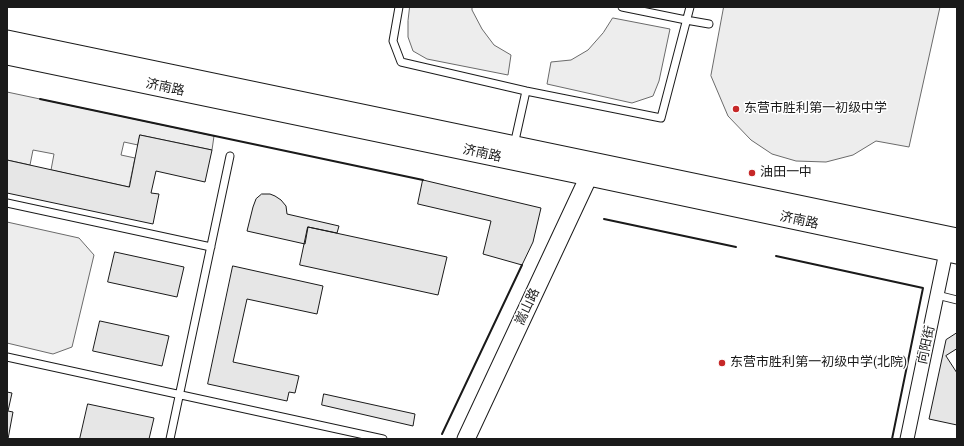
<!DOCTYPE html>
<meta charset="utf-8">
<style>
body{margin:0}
#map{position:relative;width:964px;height:446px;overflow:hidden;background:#fff;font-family:"Roboto Condensed",sans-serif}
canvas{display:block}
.frame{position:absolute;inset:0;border:8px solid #1a1a1a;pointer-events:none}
</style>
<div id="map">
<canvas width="964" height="446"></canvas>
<div class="frame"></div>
</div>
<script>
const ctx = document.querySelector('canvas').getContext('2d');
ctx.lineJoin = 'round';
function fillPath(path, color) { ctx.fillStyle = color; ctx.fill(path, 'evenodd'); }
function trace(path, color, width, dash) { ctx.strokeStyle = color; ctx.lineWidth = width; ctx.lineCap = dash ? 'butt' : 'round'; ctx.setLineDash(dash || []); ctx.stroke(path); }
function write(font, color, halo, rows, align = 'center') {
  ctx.font = font + ' "Roboto Condensed","Noto Sans SC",sans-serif'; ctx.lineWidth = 3; ctx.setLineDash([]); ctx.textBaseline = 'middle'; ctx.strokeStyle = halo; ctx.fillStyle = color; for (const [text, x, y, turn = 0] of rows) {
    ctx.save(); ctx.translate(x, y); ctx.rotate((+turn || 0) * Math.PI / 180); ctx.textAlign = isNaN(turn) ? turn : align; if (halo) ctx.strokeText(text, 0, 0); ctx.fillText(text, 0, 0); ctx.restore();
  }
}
const built = new Path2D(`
 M410,7H472V10L482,29L494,45L511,55L508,75L427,59L413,51L408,37V21Z
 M724,7H940L909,147L876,141L853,155L826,162L796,161L772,154L751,140L728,116L711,76Z
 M613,18L670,29L659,81L653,96L632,103L547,84L551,62L571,60L588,50L603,33Z
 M7,92L214,136L212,150L140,135L138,145L124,142L121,155L135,158L129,187L51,170L54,154L33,150L30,165L7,160Z
 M7,222L79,238L94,255L72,347L53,354L7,343Z`);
const building = new Path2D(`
 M140,135L212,150L205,182L156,171L151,193L159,194L153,224L7,193V160L129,187Z
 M423,180L541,208L533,242L522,265L483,254L491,221L418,204Z
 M262,194H270L275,196L281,200L286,206L287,214L339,226L337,233L308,227L305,244L247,231L253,207L256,199Z
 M308,227L447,257L438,295L300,265Z
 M115,252L184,267L177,297L108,282Z
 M233,266L323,286L317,314L247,299L233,362L299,376L295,393L289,392L287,401L208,384Z
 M100,321L169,336L162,366L93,351Z
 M957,333V425L929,419L946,340Z
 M957,349V373L946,356Z
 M7,392L12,393L8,411L13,412L8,439H7Z
 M324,394L415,414L413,426L322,405Z
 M88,404L154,418L149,439H80Z`);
const service = new Path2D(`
 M399,7L393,41L401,62L526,91L661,118L690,7
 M622,7L686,20L709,24
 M514,145L526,91
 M7,203L211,247
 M937,295L957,300
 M7,357L383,439
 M170,439L230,156`);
const minor = new Path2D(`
 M907,439L946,252`);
const tertiary = new Path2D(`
 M466,439L589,176`);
const secondary = new Path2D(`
 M7,40L957,238
 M7,55L589,176L957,254`);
const wall = new Path2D(`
 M40,99L423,180
 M604,219L736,247
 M776,256L923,288L892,439
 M442,434L522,265`);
const markers = [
 [736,109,4,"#c62828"],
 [752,173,4,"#c62828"],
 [722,363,4,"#c62828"]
];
const streetNames = [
 ["济南路",165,88,12],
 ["济南路",482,154,12],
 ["济南路",799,221,12],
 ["嵩山路",528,307,-65],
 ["向阳街",927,345,-78]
];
const poiNames = [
 ["东营市胜利第一初级中学",744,109],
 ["油田一中",760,173],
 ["东营市胜利第一初级中学(北院)",730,363]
];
fillPath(built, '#ededed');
trace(built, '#6a6a6a', 1);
fillPath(building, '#e6e6e6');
trace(building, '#1a1a1a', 1);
trace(service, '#1a1a1a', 9);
trace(minor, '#1a1a1a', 15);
trace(tertiary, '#1a1a1a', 19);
trace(secondary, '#1a1a1a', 21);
trace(service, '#fff', 7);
trace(minor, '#fff', 13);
trace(tertiary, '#fff', 17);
trace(secondary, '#fff', 19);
trace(wall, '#1a1a1a', 2);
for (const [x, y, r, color] of markers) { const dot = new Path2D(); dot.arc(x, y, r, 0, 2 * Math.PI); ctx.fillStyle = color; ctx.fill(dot); trace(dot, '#fff', 1.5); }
write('13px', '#1a1a1a', '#fff', streetNames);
write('13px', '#1a1a1a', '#fff', poiNames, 'left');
</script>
